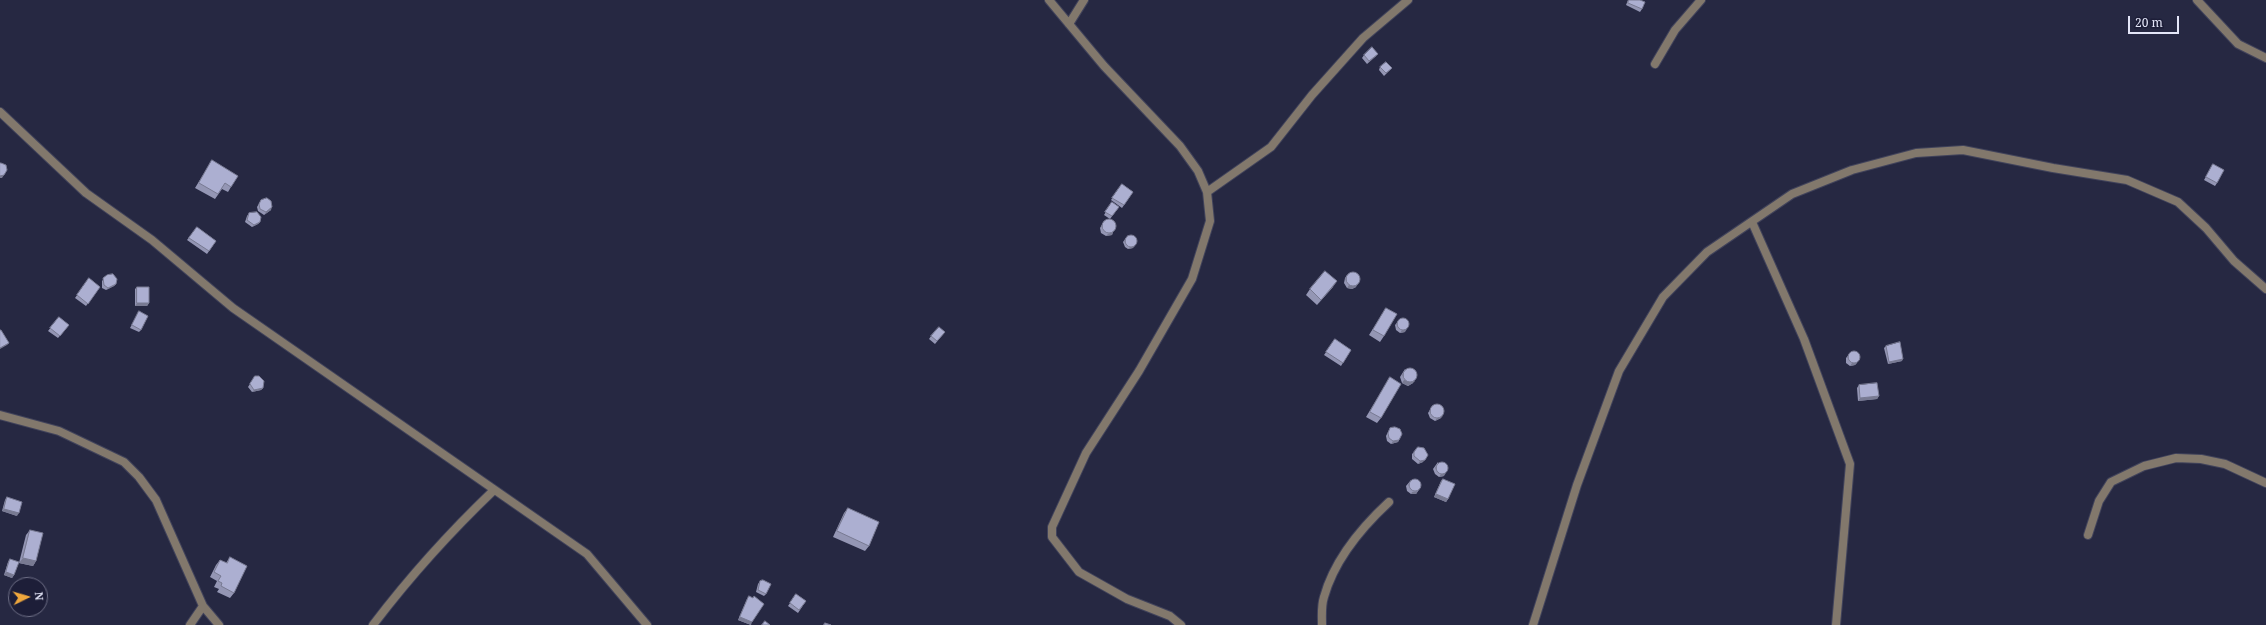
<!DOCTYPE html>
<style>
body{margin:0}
#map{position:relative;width:2266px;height:625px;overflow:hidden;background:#262842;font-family:"Noto Serif",serif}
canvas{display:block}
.north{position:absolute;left:8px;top:577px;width:40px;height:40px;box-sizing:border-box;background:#1d1e38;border:1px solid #6d6e85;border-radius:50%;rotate:85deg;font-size:11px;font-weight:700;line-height:16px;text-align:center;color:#e4e6f8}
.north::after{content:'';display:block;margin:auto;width:14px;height:18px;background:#efa73d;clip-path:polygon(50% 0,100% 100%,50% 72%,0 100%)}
.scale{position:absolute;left:2128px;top:16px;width:51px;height:18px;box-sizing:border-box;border:2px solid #e4e6f8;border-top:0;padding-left:5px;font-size:12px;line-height:14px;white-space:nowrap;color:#e4e6f8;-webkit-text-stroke:3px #1d1e38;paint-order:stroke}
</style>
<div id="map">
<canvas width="2266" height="625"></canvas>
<div class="north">N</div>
<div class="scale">20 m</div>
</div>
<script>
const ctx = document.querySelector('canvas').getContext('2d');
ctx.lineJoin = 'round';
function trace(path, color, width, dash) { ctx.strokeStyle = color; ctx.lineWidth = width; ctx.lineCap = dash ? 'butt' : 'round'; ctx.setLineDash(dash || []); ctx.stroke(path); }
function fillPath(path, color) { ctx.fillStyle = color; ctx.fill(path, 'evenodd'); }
const street = new Path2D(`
 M1049,0L1104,66L1180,146L1198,171L1207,192L1210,221L1192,279L1139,371L1086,453L1052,527V537L1079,572L1127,599L1170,616L1181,625
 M2197,0L2238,44L2266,58
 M1069,24L1084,0
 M1655,64L1675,30L1701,0
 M0,112L86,193L152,240L233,308L587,554L647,625
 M1207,192L1271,147L1312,95L1363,38L1408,0
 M1752,222L1804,339L1850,464L1836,625
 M0,415L59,431L124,462L139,477L156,500L203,606L219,625
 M2088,535L2099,501L2111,482L2144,466L2176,458L2201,459L2225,464L2266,483
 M190,625L203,606
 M373,625C411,575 449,533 494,490
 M1322,625C1322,616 1321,606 1324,597C1334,561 1362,527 1389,502
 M1533,625L1577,485L1619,371L1663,297L1707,252L1792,194L1852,170L1916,153L1963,150L2053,168L2127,180L2178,202L2206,228L2234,261L2266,289`);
const wall = new Path2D(`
 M1628,0H1640L1642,9L1640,12L1626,5Z
 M1364,55L1376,56L1367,64L1362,58Z
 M1380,67L1392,68L1384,76L1379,70Z
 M212,160L231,187L228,192L222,189L215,199L195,188Z
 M2213,164L2217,183L2215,186L2204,180Z
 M1122,184L1133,192L1122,208L1111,200Z
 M261,200L271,210L264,215L258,211L257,207Z
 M1112,202L1119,207L1110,219L1104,215Z
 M249,213L260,222L258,224L252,227L245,222L247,216Z
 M1104,221L1113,232L1112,235L1106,236L1101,233L1100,228Z
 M197,227L216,241L207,254L187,240Z
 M1128,235L1133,248L1128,249L1125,247L1123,242Z
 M107,275L116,284L114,286L106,290L102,288V281Z
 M1347,275L1356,287L1352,289L1347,288L1344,283L1345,278Z
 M89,278L100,287L86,306L75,298Z
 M137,287L149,303L147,306H135V289Z
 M1333,287L1317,305L1306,295L1310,289Z
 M1386,308L1384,336L1380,342L1369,335Z
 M139,311L141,330L139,332L130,328Z
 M59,317L69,325L58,338L48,331Z
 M1400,319L1405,332L1400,333L1396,330L1395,325Z
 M945,332L935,344L929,339L931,336Z
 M1335,339L1351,350L1341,366L1324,355Z
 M1886,346L1902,361L1888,364L1884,348Z
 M1851,352L1860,359L1855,365L1850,366L1846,363V358Z
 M1405,369L1413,383L1408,386L1402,383L1400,377Z
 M255,376L263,388L261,390L252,392L248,387Z
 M1390,377L1381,418L1377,423L1366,417Z
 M1859,385L1879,396L1877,399L1858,401L1857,388Z
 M1433,405L1441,418L1435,421L1430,418L1428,413Z
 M1390,428L1399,440L1398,442L1391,444L1387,441L1386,436Z
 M1414,452L1423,462L1418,464L1412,459V454Z
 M1438,462L1444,476L1439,477L1435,474L1433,469Z
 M1443,479L1448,499L1446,502L1434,497L1441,481Z
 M1411,480L1421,487L1416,494H1411L1407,491L1406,486Z
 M7,497L17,516L2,511L5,500Z
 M848,508L869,546L865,551L833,537L844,513Z
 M30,530L36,561L33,566L19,563L26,535Z
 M230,557L234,593L230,598L217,592L219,589L214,587L217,581L210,577L216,565L220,560L226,563Z
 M10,559L14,575L12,578L4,575L8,562Z
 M760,581L766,594L764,596L756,592L758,584Z
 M796,594L806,601L798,613L788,606Z
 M749,596L751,625L738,620L747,599Z`);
const shadedWall = new Path2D(`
 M1378,54L1376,56L1367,64L1369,61Z
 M4,175L2,178H0V176Z
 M272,207L271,210L264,215L266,212Z
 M260,222L258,224L252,227L254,225Z
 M1113,232L1112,235L1106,236L1108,234Z
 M1135,246L1133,248L1128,249L1130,247Z
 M1337,281L1333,287L1317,305L1321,300Z
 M116,284L114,286L106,290L108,288Z
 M1358,284L1356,287L1352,289L1347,288L1349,285Z
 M137,303H149L147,306H135Z
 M1407,329L1405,332L1400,333L1402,330Z
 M9,343L7,345L0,349V348Z
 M1903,359L1902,361L1888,364L1889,362Z
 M1852,363H1857L1855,365L1850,366Z
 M1404,380L1415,381L1413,383L1408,386L1402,383Z
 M263,388L261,390L252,392L254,390Z
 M1879,396L1877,399L1858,401L1860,398Z
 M1443,416L1441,418L1435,421L1437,418Z
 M1399,440L1398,442L1391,444L1393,441Z
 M1425,460L1423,462L1418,464L1420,461Z
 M1446,473L1444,476L1439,477L1441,474Z
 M1418,491L1416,494H1411L1412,492Z
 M1436,494L1448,499L1446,502L1434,497Z
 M4,509L19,513L17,516L2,511Z
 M23,558L36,561L33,566L19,563Z
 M6,572L14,575L12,578L4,575Z
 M740,617L752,622L751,625L738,620Z`);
const building = new Path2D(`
 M1629,0H1640L1645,2L1642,9L1628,3Z
 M1372,47L1378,54L1369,61L1364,55Z
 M1386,62L1392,68L1386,73L1380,67Z
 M212,160L238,176L231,187L225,183L218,194L199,183Z
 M0,163H1L6,165L7,170L4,175L0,176Z
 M2213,164L2224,170L2217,183L2206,177Z
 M1122,184L1133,192L1124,205L1112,198Z
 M267,198L271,201L272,207L266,212L260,209L259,204L261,200Z
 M1112,202L1119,207L1112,216L1105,212Z
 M257,212L261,217L260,222L254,225L247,220L249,213Z
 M1102 226a7 7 0 1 1 14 0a7 7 0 1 1-14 0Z
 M197,227L216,241L209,251L189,238Z
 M1125 241a6 6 0 1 1 12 0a6 6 0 1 1-12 0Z
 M1325,271L1337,281L1321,300L1310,289Z
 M1346 279a7 7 0 1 1 14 0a7 7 0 1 1-14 0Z
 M113,274L117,279L116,284L108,288L104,285L103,278L107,275Z
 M89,278L100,287L88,304L77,295Z
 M137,287H149V303H137Z
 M1386,308L1397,314L1384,336L1373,330Z
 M139,311L148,316L141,330L132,325Z
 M59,317L69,325L60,336L50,328Z
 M1397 324a6 6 0 1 1 12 0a6 6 0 1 1-12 0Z
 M939,327L945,332L937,341L931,336Z
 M0,330H1L9,343L0,348Z
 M1335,339L1351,350L1343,363L1326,352Z
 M1900,342L1903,359L1889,362L1886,346Z
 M1848 357a6 6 0 1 1 12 0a6 6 0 1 1-12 0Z
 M1403 375a7 7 0 1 1 14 0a7 7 0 1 1-14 0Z
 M255,376H259L264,381L263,388L254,390L250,384Z
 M1390,377L1401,384L1381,418L1370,412Z
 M1877,383L1879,396L1860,398L1859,385Z
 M1430 411a7 7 0 1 1 14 0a7 7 0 1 1-14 0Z
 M1395,427L1400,429L1402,434L1399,440L1393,441L1389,438L1388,433L1390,428Z
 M1418,447L1424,448L1428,455L1425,460L1420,461L1414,456V452Z
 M1436 468a6 6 0 1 1 12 0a6 6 0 1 1-12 0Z
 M1409 485a6 6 0 1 1 12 0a6 6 0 1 1-12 0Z
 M1443,479L1455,484L1448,499L1436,494Z
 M7,497L22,502L19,513L4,509Z
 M848,508L879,522L869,546L837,531Z
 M30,530L43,533L36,561L23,558Z
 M230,557L247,566L234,593L221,586L222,583L218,581L221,576L214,572L220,560L227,563Z
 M10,559L19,562L14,575L6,572Z
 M763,580L771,584L766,594L758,590L760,581Z
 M796,594L806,601L799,610L790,603Z
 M749,596L753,598L754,596L764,604L752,622L740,617Z
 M765,621L770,625H762Z
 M825,623L831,625H824Z`);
trace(street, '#41435b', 10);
trace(street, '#82786c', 8);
fillPath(wall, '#9496b4');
fillPath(shadedWall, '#787a92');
fillPath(building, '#acafd1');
trace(building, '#787a92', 1);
</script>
